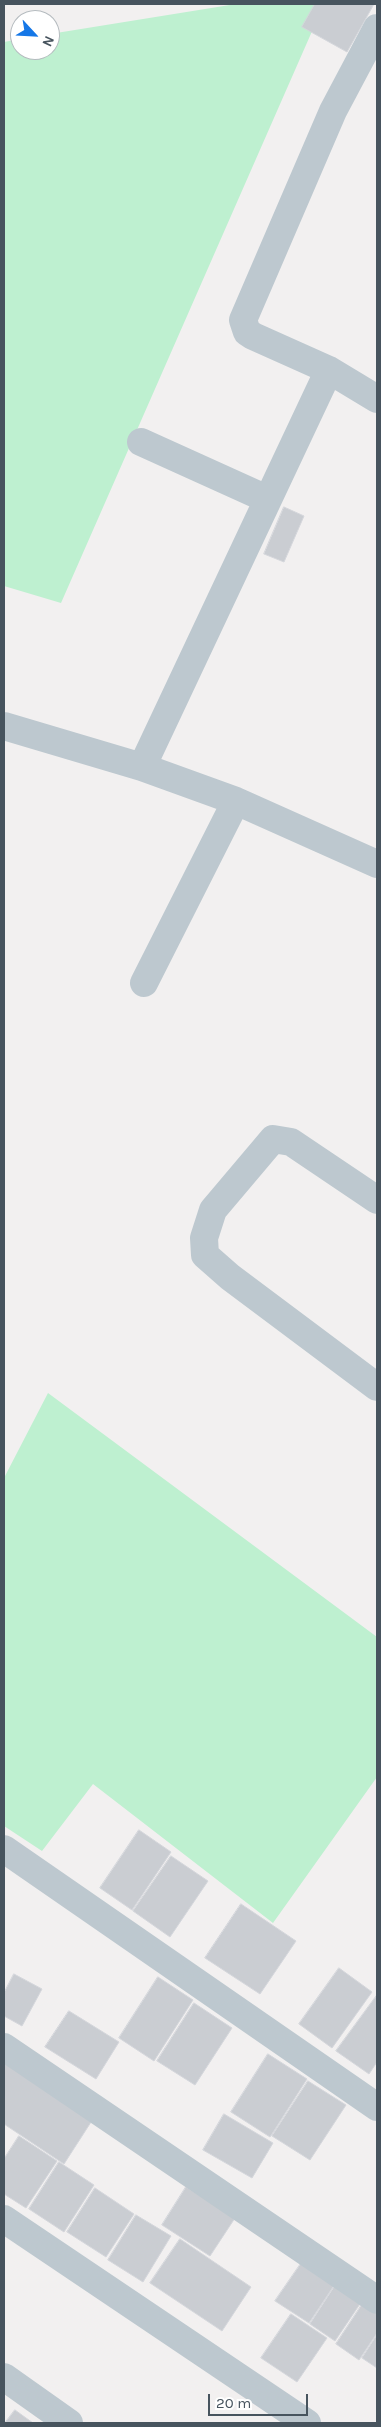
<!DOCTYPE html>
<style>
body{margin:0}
#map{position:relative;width:381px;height:2427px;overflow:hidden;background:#f2f0f0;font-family:Karla,sans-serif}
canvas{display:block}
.frame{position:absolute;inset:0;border:5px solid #47545e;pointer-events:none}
.north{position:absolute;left:10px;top:10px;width:50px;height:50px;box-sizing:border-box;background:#fff;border:1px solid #b5bbbf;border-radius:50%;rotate:115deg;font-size:14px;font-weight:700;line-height:20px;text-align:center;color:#47545e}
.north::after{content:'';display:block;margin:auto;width:18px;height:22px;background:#1577e7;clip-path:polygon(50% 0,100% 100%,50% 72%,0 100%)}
.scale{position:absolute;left:208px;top:2394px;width:100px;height:22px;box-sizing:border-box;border:2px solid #47545e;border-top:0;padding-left:6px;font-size:15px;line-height:18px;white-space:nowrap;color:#47545e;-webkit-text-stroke:4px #fff;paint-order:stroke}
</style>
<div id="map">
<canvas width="381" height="2427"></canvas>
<div class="frame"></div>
<div class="north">N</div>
<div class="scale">20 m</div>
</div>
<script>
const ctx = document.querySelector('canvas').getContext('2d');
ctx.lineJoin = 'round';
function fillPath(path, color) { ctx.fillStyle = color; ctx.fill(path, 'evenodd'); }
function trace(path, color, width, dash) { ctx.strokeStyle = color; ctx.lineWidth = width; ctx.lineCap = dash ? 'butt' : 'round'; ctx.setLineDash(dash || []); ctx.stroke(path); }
const green = new Path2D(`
 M236,4H324L61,603L4,586V42L20,39V50H50V34Z
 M48,1393L377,1637V1777L273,1923L93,1784L42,1851L4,1826V1478Z`);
const building = new Path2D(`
 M315,4H374L347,52L302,27Z
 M284,507L304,516L284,562L264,554Z
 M139,1830L171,1852L132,1910L100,1888Z
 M171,1856L208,1881L170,1937L133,1911Z
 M241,1904L296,1941L260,1994L205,1958Z
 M339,1968L372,1992L332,2048L299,2024Z
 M14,1974L42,1989L22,2026L4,2016V1993Z
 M158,1977L193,2000L154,2061L119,2038Z
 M377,1995V2062L369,2074L336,2051Z
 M194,2003L232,2028L195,2085L157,2061Z
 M69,2011L119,2042L96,2079L45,2047Z
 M268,2054L307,2079L270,2137L231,2112Z
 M4,2062L93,2119L64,2164L4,2124Z
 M308,2081L346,2105L310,2160L272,2136Z
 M224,2114L273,2143L252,2178L203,2150Z
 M19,2136L57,2161L26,2208L4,2194V2159Z
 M59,2162L94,2185L64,2232L29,2209Z
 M186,2187L235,2218L210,2256L162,2225Z
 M95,2188L134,2214L106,2257L67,2232Z
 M136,2215L171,2236L143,2282L108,2260Z
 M180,2239L251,2287L222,2331L150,2283Z
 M302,2262L335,2284L309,2323L275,2301Z
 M336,2284L362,2301L335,2341L310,2324Z
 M363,2303L377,2312V2333L359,2360L336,2344Z
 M291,2314L327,2338L297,2382L261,2358Z
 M377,2335V2368L362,2358Z
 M15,2410L33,2423H5Z`);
const minor = new Path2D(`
 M329,370L253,336L247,332L243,320L333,111L377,28
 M141,442L267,499
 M4,726L142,767L236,801L377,864
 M142,767L329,370L377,399
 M144,983L236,801
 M377,1200L291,1142L273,1139L213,1210L204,1238L205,1255L230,1277L377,1387
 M4,1849L377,2107
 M4,2047L377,2300
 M4,2219L307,2423
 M4,2377L69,2423`);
fillPath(green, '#bef0d0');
fillPath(building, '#cacdd2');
trace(building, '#d4d6db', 1);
trace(minor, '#bdc8cf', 28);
</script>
